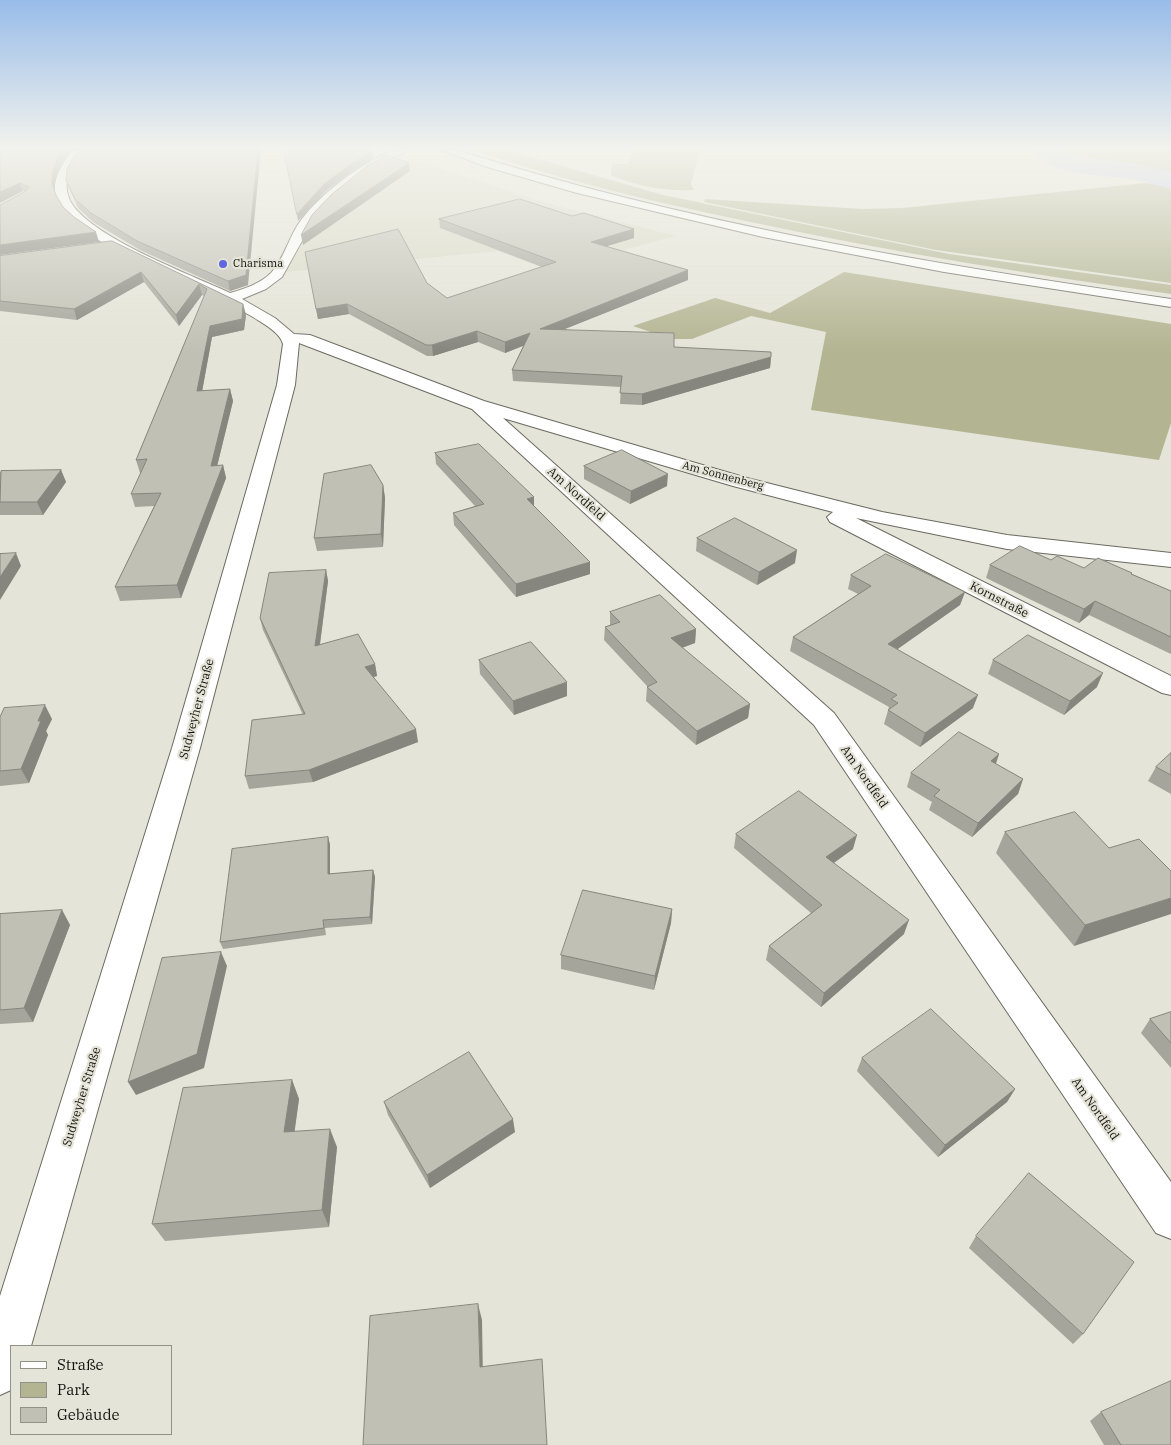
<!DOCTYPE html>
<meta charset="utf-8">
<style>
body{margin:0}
#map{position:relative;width:1171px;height:1445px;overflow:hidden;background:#e4e4d8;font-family:"IBM Plex Serif",serif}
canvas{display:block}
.legend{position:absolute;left:10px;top:1345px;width:162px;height:90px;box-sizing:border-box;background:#e4e4d8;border:1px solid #909188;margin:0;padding:6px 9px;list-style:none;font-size:15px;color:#13140f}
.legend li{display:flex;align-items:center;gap:10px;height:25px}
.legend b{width:25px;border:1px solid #909188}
</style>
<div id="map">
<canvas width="1171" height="1445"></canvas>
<ul class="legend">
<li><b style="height:6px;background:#fff"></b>Straße</li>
<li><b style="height:14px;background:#b3b491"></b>Park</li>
<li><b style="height:14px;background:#c0c0b4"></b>Gebäude</li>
</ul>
</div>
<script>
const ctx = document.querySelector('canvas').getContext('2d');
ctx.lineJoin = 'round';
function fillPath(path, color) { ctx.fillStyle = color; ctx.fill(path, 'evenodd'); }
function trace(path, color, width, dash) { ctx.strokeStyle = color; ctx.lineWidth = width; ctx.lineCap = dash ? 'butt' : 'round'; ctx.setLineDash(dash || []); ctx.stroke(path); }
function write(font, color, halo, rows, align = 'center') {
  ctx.font = font + ' "IBM Plex Serif",serif'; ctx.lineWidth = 4.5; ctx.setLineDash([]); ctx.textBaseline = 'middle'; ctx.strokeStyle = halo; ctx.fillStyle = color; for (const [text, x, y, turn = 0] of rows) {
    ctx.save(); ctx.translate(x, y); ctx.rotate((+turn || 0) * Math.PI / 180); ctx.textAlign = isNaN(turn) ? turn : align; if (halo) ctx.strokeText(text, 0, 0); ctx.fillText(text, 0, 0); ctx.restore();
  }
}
const built = new Path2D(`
 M395,159L421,162L544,202L676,236L549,270L498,251L286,272L317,219Z`);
const green = new Path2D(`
 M472,150H507L663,195L949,254L1171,285V294C1035,275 899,253 765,225C666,205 568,182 472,150Z
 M633,150H700L691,184L694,190C666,191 638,187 611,175L612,164H628Z
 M1067,150H1171V176L1086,160L1073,155Z
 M1145,183L1171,186V283L936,250L704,202L705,199L863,209L902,208Z
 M844,272L1171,324V423L1159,460L811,410L826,332L751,316L692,339H671L633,326L715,298L770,313Z`);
const river = new Path2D(`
 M1032,150H1064L1079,156L1132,163L1171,171V189C1157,185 1143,181 1130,179C1102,175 1050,176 1032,150Z`);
const minor = new Path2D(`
 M73,150H84C74,164 63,177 68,195C77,233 195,276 230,293C244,289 260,284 271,273C283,260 288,241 297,226C315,198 361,162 393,151C397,150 403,150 408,150L367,173L331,202L312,223L282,277L266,289L242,299L275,318L294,334L310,335L484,401L747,478L882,512L1007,535L1171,553V567L1007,549L856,518L1171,676V695L1162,693L830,522L827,517L833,512L733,486L503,418L834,713L1171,1182V1239L1156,1233L814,725L472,409L299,343L295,385L200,748L31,1346H11V1390L0,1395V1296L172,748L277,385L283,344C280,332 262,323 253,317C206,289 81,248 58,202C49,184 61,164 73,150Z`);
const primary = new Path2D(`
 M441,150H457C689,224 930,264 1171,299V307L944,272L763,237L577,193L487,167Z`);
const wall = new Path2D(`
 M0,154L61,164L55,178V192L56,196L63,207L99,242L23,191Z
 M66,180L248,285L230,291L140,250L93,222L78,208L69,188Z
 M572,216L634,229V238L606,246L688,270V280L564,329L674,347L771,357L770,368L642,405L620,404L621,387L513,381L512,370L523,346L505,353L478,342L433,356H427L349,314L318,319L305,252L427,283L447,298L542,267L440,228L439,219Z
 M112,241L243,304L246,315L244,330L212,337L202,391L230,389L233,401L217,466L223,465L226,478L181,598L120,601L115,587L154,506L135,507L131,494L141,473H140L136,460L204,296L202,295L179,326L144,282L77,320L0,311V256Z
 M435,453L534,497V506L590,574L516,597L454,525L453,513L475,506L436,464Z
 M584,466L667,486L630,504L584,479Z
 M61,470L66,482L43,515H0V472Z
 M383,485L385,498L383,547L317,551L314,538Z
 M697,538L795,563L757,585L696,551Z
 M1051,560L1084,568L1132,574L1171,591V654L1089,615L1079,623L986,578L990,565Z
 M326,570L328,581L320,645L375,664L377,676L373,677L418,742L313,782L249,789L245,776L303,715L263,630L260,618Z
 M851,575L965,592L960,605L897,649L973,708L920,747L884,724L889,707L790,651L793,637L858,594L848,589Z
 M610,612L696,629L695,643L682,648L750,704L748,718L696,745L646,701L647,687V686L604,640L605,627L610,625Z
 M479,660L567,696L514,715L480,674Z
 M993,660L1097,687L1064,715L988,674Z
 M0,717L52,719L46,731L48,735L29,783L0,786Z
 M1171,753V794L1148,781L1156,767Z
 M999,754L996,764L1023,779L1018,794L972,837L929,810L932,802L907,787L911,773Z
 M1005,832L1109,848L1171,871L1074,946L996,853Z
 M736,834L853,849L834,863L904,934L821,1007L766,960L769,946L811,913L734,848Z
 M328,837L330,845V874L373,870L375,877L372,924L325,928L326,935L223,949L220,942Z
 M672,909L671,923L654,990L561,969V955Z
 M62,910L70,925L33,1022L0,1024V914Z
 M1171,1012V1068L1141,1033L1150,1019Z
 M862,1058L1015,1089L1007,1102L938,1157L857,1071Z
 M292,1080L299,1099L294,1132L337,1147L329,1227L165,1241L152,1224Z
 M384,1102L515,1132L430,1188L388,1115Z
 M976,1236L1083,1334L1073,1344L969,1248Z
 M1101,1412L1171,1445H1104L1090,1421Z`);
const shadedWall = new Path2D(`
 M0,150H8L0,154Z
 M62,150H71L61,164L55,178V192L52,184L53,170L58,156Z
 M258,150H261L248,285L230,291L228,281Z
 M372,151L373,158L352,171L326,191L298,221L297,214L324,184L351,164Z
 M409,163L410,171L303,245L301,235Z
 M20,183L23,191L0,203V192Z
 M634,229V238L591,251V242Z
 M96,232L99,242L0,255V245Z
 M688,270V280L540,339V329Z
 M141,272L144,282L77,320L74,309Z
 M199,284L202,295L179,326L176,315Z
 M243,304L246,315L244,330L212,337L200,403L197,391L210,326Z
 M347,304L349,314L318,319L316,309Z
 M477,331L478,342L433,356L432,345Z
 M530,333V343L505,353V342Z
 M771,357L770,368L642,405V394Z
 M230,389L233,401L214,479L211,466Z
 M223,465L226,478L181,598L177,585Z
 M61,470L66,482L43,515L37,502Z
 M668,474L667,486L630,504L631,491Z
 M383,485L385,498L383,547L381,534Z
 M534,497V509L527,499Z
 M797,550L795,563L757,585L759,572Z
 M16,553L21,566L0,600V577Z
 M590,562V574L516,597V584Z
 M326,570L328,581L318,658L315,646Z
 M965,592L960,605L885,658L888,644Z
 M1095,601L1089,615L1079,623L1084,609Z
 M696,629L695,643L670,652L671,638Z
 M375,664L377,676L367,679L365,667Z
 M1103,673L1097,687L1064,715L1070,701Z
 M567,682V696L514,715L513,701Z
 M978,695L973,708L920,747L925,733Z
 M750,704L748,718L696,745L697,731Z
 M45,705L52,719L46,731L48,735L29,783L21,769L38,721Z
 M416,729L418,742L313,782L309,770Z
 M999,754L994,768L991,761Z
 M1023,779L1018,794L972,837L978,823Z
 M857,835L853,849L822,871L826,857Z
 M328,837L330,845V881L328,874Z
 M373,870L375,877L372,924L370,917Z
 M1171,898V914L1074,946L1085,925Z
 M672,909L671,923L654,990L655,976Z
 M62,910L70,925L33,1022L24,1008Z
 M909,920L904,934L821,1007L824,993Z
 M221,952L227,966L204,1068L136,1095L128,1082Z
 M292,1080L299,1099L292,1151L284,1132Z
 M1015,1089L1007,1102L938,1157L945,1145Z
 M513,1119L515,1132L430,1188L427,1175Z
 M330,1129L337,1147L329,1227L322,1210Z
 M478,1304L482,1320L483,1382L480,1367Z`);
const building = new Path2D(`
 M9,150H62L58,156L53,170L52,184L56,195L63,207L74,217L96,232L0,245V205L26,191L29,187L20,183L0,192V154Z
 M79,150H258L246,275L228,281L137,241L91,213L75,199L66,180L67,169Z
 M284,150H368L372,151L351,164L324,184L297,214Z
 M387,155L409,163L301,235L312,215L331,195L367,166Z
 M520,199L572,216L584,213L634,229L591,242L688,270L540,329L674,333V347L771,352V357L642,394L620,393L622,376L512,370L530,333L505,342L477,331L432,345H426L347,304L316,309L305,252L398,229L427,283L447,298L556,262L439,219Z
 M112,241L243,304L242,319L210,326L197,391L230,389L211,466L223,465L177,585L115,587L161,493L131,494L147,459L136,460L207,289L199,284L176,315L141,272L74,309L0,301V256Z
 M479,444L534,497L527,499L590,562L516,584L453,513L484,504L435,453Z
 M622,450L668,474L631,491L584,466Z
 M371,465L383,485L381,534L314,538L324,474Z
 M61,470L37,502H0L1,471Z
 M735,518L797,550L759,572L697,538Z
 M1020,546L1051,560L1057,556L1084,568L1098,558L1132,573L1131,574L1171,591V637L1095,601L1084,609L990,565Z
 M16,553L0,577V554Z
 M886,554L965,592L888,644L978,695L925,733L888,710L898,703L891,699L897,695L793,637L871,586L851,575Z
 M326,570L315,646L358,634L375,664L365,667L416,729L309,770L245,776L252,720L305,714L260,618L269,573Z
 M660,595L696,629L671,638L750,704L697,731L647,687L657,682L605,627L620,622L610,612Z
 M1028,635L1103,673L1070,701L993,660Z
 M531,642L567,682L513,701L479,660Z
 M45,705L38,721H41L21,769L0,771V717L4,708Z
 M959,732L999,754L991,761L1023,779L978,823L934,796L940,790L911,773Z
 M1171,753V775L1156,767Z
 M799,791L857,835L826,857L909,920L824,993L769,946L822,905L736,834Z
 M1075,812L1109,848L1139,839L1171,871V898L1085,925L1005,832Z
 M328,837V874L373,870L370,917L323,920L324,928L220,942L232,849Z
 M583,890L672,909L655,976L561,955Z
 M62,910L24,1008L0,1010V914Z
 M221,952L197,1054L128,1082L162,958Z
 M931,1009L1015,1089L945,1145L862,1058Z
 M1171,1012V1043L1150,1019Z
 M469,1052L513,1119L427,1175L384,1102Z
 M292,1080L284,1132L330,1129L322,1210L152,1224L183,1088Z
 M1029,1173L1134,1262L1083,1334L976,1236Z
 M478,1304L480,1367L542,1359L547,1445H363L370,1316Z
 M1171,1381V1445H1121L1101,1412Z`);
const markers = [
 [223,264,5,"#5f67df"]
];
const farPoinames = [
 ["Charisma",233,264]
];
const farStreetnames = [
 ["Am Sonnenberg",723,476,15]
];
const streetNames = [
 ["Am Nordfeld",576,494,42],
 ["Kornstraße",999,600,27],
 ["Sudweyher Straße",197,709,-75],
 ["Am Nordfeld",864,777,55],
 ["Sudweyher Straße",82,1097,-73],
 ["Am Nordfeld",1095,1109,55]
];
fillPath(built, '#d9dac6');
fillPath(green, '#b3b491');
fillPath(river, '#c1c8ea');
trace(minor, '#6a6a60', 2);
trace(primary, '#6a6a60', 2);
fillPath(minor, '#fff');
fillPath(primary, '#fff');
fillPath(wall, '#a5a59b');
fillPath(shadedWall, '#86867e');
fillPath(building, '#c0c0b4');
trace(building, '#86867e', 1);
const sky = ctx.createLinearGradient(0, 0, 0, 353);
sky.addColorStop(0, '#98bce9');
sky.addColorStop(0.42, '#f3f3ed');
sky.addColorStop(1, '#f3f3ed00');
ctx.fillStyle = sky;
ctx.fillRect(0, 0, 1171, 353);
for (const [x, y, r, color] of markers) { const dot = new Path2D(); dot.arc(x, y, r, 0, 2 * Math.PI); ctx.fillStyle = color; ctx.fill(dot); trace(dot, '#e4e4d8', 2); }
write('11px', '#13140f', '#e4e4d8', farPoinames, 'left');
write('11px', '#13140f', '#e4e4d8', farStreetnames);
write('12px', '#13140f', '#e4e4d8', streetNames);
</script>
